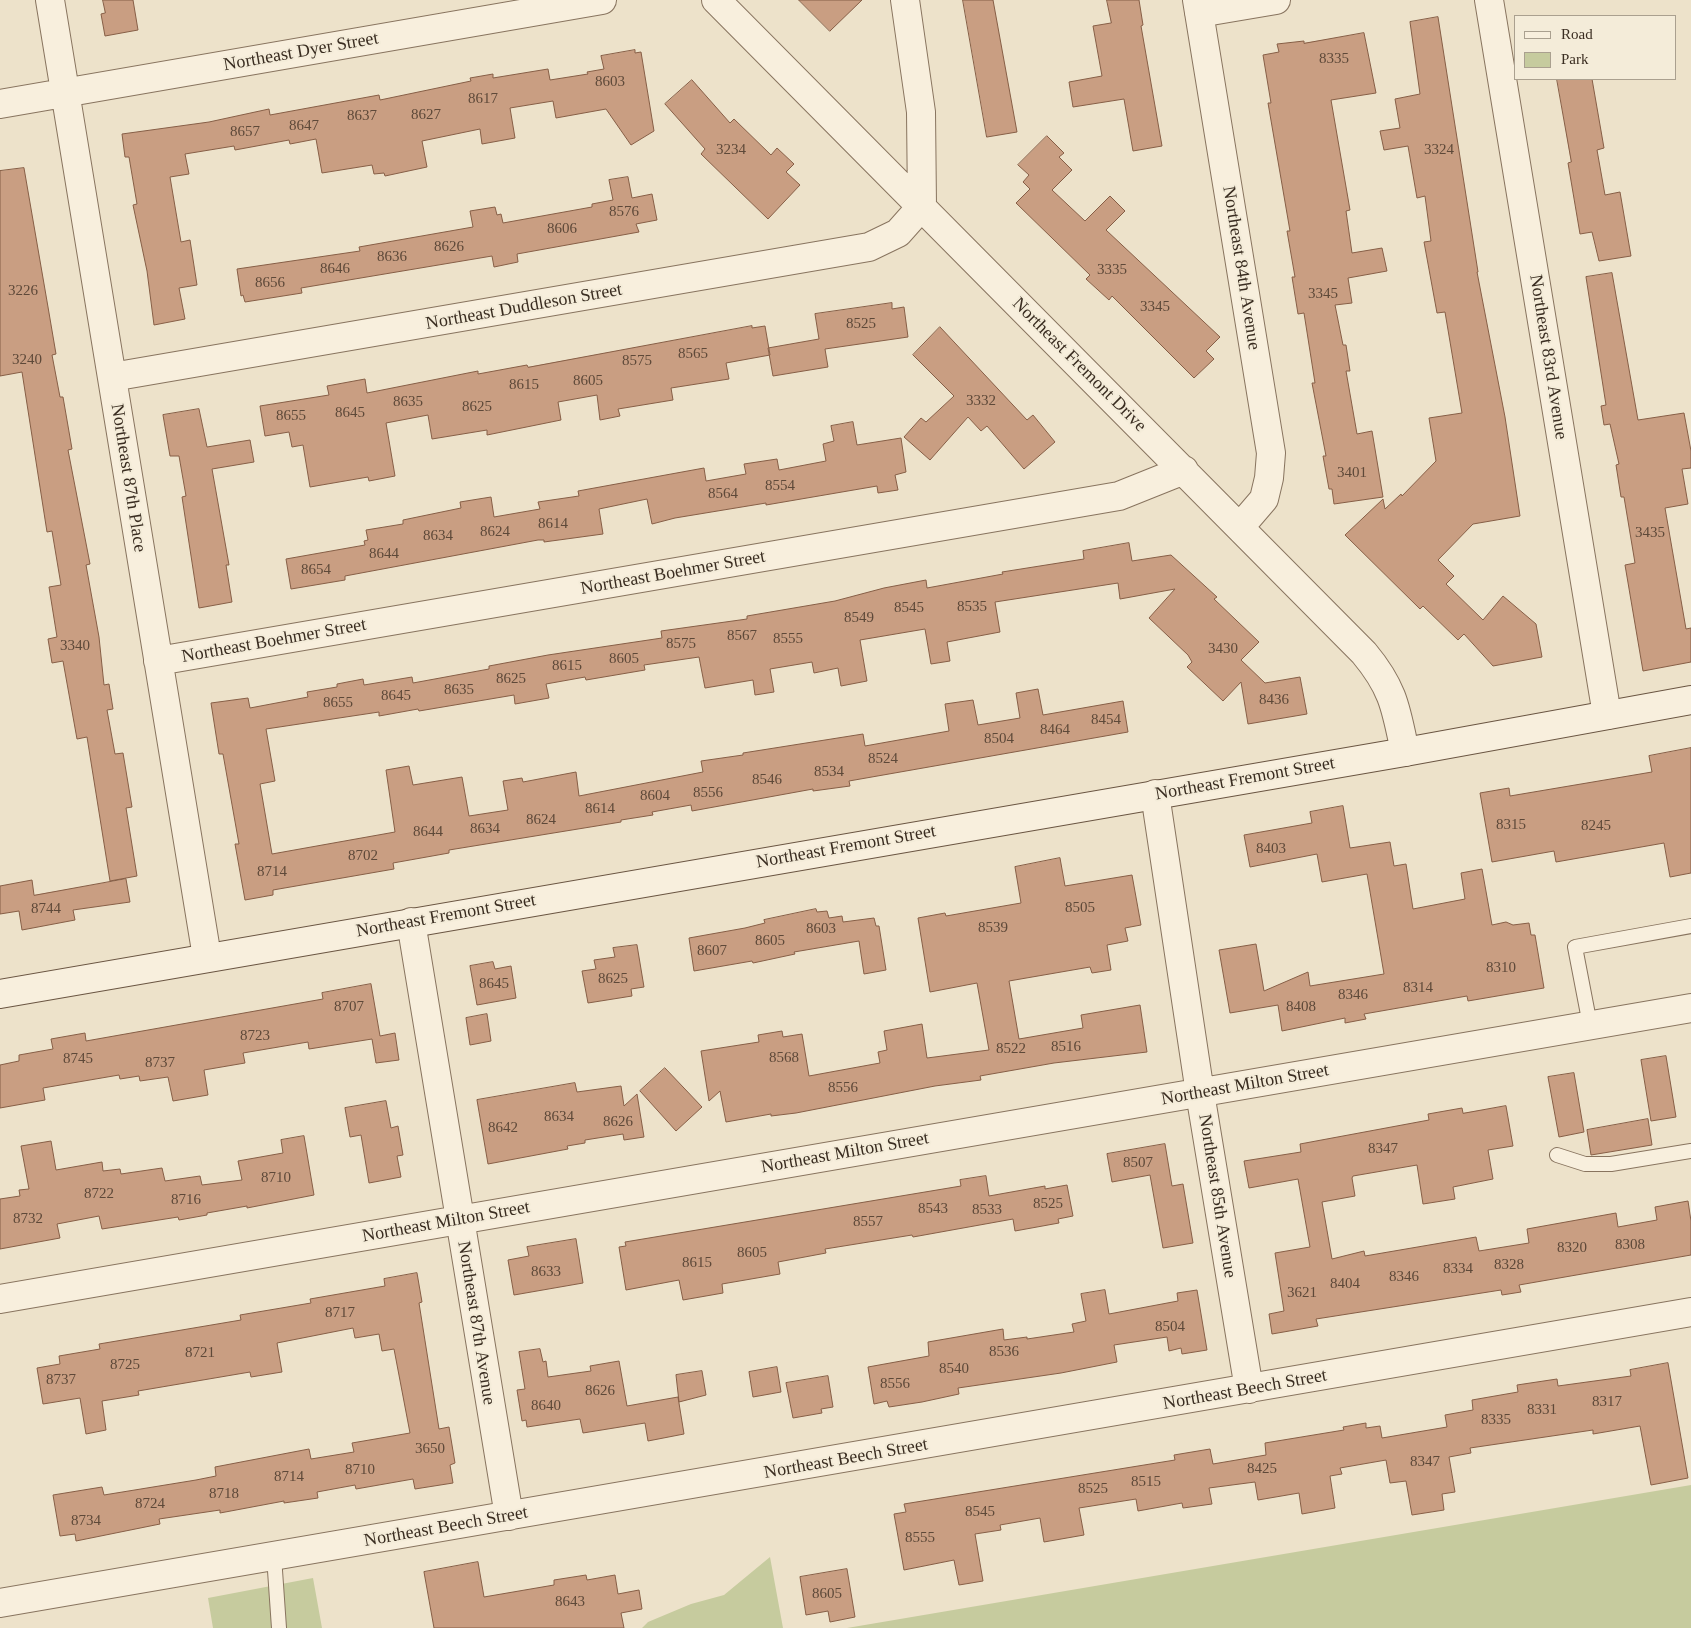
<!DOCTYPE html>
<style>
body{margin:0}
#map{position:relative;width:1691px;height:1628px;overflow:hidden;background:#ede2ca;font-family:"Times New Roman",serif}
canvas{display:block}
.legend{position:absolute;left:1514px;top:15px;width:162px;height:65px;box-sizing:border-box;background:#f4ecd9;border:1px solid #aaa08f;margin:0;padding:6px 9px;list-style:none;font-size:15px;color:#3a2d21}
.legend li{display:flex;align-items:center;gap:10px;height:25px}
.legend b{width:25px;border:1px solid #aaa08f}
</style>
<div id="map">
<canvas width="1691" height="1628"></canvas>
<ul class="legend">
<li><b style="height:6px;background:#f8efdd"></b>Road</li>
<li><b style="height:14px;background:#c6cb9e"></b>Park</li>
</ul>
</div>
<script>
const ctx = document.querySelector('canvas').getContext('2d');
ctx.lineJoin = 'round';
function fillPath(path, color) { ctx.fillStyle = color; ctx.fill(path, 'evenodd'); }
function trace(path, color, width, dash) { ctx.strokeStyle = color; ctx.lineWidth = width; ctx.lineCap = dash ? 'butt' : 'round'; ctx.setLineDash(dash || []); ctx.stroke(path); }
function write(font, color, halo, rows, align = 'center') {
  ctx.font = font + ' "Times New Roman",serif'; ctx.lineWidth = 4; ctx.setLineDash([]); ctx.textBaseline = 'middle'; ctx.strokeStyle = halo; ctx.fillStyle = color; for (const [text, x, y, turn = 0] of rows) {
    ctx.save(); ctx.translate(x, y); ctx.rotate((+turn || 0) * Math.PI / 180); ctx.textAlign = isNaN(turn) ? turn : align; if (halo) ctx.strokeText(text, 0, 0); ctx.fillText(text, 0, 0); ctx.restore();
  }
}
const green = new Path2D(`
 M1691,1485V1628H847Z
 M770,1557L783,1628H642L648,1622L691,1604L724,1595Z
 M313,1578L322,1628H213L208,1598Z`);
const building = new Path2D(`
 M103,0H133L138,30L105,36L101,14L105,13Z
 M799,0H862L830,31Z
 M963,0H993L1017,132L987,137Z
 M1107,0H1139L1143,25L1141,26L1162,146L1133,151L1124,99L1073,107L1069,82L1102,76L1093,26L1111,23Z
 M1438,17L1478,272H1477L1505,417L1520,516L1473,524L1438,560L1454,576L1446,584L1483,620L1503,596L1536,624L1542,657L1493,666L1464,634L1458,640L1423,606L1420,609L1345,535L1383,499L1385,509L1401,494L1402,496L1436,461L1429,418L1462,413L1445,312L1437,313L1424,242L1431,241L1425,196L1417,198L1408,146L1384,150L1380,131L1400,128L1395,99L1420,94L1410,22Z
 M1364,33L1376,93L1331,100L1350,210L1346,211L1352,253L1382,248L1387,271L1348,278L1352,303L1335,305L1343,345H1346L1350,371H1346L1357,434L1372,431L1383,497L1334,504L1332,489H1329L1323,456H1326L1312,383H1315L1304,313L1298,314L1292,277H1295L1287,231H1290L1268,103H1271L1263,55L1279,52L1277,44L1304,41V43Z
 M635,50V53L641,52L654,131L631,145L606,109L556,118L553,101L510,108L515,138L482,144L480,129L422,141L427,167L385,176L384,173L374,174L372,165L322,173L316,139L290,144L289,140L235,150L234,146L185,154L189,174L170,177L181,242L190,240L197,285L179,288L185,319L154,325L147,271L133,205L137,204L129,157H125L122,134L209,122L269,109L270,115L379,95L380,100L471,81L470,78L493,74V78L548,69L550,80L588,74L587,72L604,69L601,56Z
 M1557,79H1592L1604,148L1597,150L1605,195L1620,192L1631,256L1599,261L1592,232L1580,234L1568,163L1571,162Z
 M692,80L730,123L734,119L771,155L777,148L794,164L786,172L800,185L768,219L701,154L705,149L665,104Z
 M1047,136L1064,153L1059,157L1072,170L1052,190L1085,221L1110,196L1125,211L1106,230L1220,337L1206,351L1214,359L1194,378L1112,296L1109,300L1086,279L1090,275L1016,203L1030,189L1023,182L1029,175L1018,165Z
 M24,168L48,307L56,354L52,355L60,397H63L72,449L68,450L90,564L86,565L99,637L104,685L109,684L113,709L107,710L115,754L123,753L132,807L126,808L137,876L110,881L87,737L77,739L63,661L52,663L48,639L57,637L49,587L61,585L52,531L47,532L22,372L0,376V171Z
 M628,177L632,198L652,194L657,220L636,224L639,232L517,254L518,262L494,267L492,256L301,288L302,293L245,302L243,295L241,296L237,269L360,251L359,247L473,227L470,211L495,207L497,215L501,214L503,223L592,207V204L613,200L609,180Z
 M1612,273L1638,420L1684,413L1691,451V468L1682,469L1688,504L1665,508L1686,629L1691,628V662L1643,671L1625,565L1635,563L1624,497H1621L1616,465L1619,464L1610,424L1604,425L1601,406L1606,405L1586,277Z
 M892,303V309L904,307L908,337L825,349L828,367L773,376L768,348L819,339L815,314Z
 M752,326V328L765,326L770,355L726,363L729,379L671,388L673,400L618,409L620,416L600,420L597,395L558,402L561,420L487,435V430L432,439L428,415L386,423L395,476L369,481L368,477L310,487L303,445L292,447L289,432L265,436L260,406L329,395L327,386L365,379L367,393L478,371V374L527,365L528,367Z
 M940,327L1027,420L1033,415L1055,442L1024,469L987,426L981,431L968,417L930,460L904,437L921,418L926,422L954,396L913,355Z
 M199,409L207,447L250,440L254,462L212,469L229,565H226L232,602L199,608L182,497L186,496L179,456H170L163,415Z
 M853,422L857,445L901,438L906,472L895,475L898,490L878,493L877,486L766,505V503L675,518L652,524L647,499L599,509L603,534L544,542V540H538L345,576V580L291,589L286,559L365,545L364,541L368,540L366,530L403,524V520L461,508L460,502L491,497L494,517L540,509L538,502L579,496L578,491L704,468L706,481L746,474L744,464L777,459L779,470L826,461L823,444L834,441L831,426Z
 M1129,543L1132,561L1171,555L1217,597L1214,599L1259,642L1241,660L1265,683L1300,677L1307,714L1248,724L1241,682L1223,701L1187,667L1192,662L1188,655L1149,618L1175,589L1120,599L1118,583L995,602L1000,632L947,642L950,661L931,664L925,629L860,640L867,681L841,686L838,668L814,673L812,662L770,669L774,692L755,695L753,680L705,688L699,657L644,665L645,670L586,680L585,677L546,684L549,698L515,704L514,695L419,711L418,709L379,716V712L266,729L275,781L260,784L272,854L395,832L386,770L409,766L413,785L462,777L469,816L508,810L503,781L522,778L523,782L576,772L579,796L703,772L701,761L743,755V753L863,734L865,746L949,731L945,704L973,700L978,725L1020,718L1016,693L1038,689L1043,715L1123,701L1128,732L849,781L850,786L813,791V789L692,811L691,805L652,812L653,815L621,820V822L449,850V853L393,863L394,869L273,890V895L245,900L235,844H239L223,754H219L211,703L248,698L250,708L308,697L307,692L337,687V684L363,679L364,685L412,677L413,683L489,669V666L548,655L662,638L661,631L747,619V616L835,601L884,588L926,580L927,588L1003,574L1002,572L1084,559L1083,551Z
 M1691,748V873L1670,877L1664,843L1556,862L1554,851L1492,862L1480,793L1509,788L1510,796L1652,772L1649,756Z
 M1343,806L1350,848L1390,842L1394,866L1406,864L1413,909L1465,899L1461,873L1482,869L1492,925L1506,922L1513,925L1529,923L1531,935H1535L1544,988L1468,1001L1467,996L1364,1014L1366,1019L1345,1023V1018L1282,1031L1278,1005L1230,1013L1219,950L1256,944L1264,991L1308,972L1310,986L1384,974L1367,874L1322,882L1317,854L1250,867L1244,835L1312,823L1310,812Z
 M1060,858L1065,886L1132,875L1141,925L1125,928L1128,941L1107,945L1111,970L1092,973L1090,967L1009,981L1019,1039L1083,1028L1081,1015L1140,1005L1147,1052L1054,1063L980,1076L981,1080L935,1086L796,1113L771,1116V1114L726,1122L720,1091L709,1101L701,1051L759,1042L758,1035L782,1031L783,1037L802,1034L809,1076L880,1063L878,1052L887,1050L884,1031L922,1024L927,1058L989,1050L977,983L930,992L918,918L945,913L946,916L1021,903L1015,867Z
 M126,879L130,902L73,910L75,920L22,930L19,911L0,914V886L32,880L34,895Z
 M816,909L817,912L827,911L829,918L842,916L843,922L874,918L876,926H879L886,970L864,974L859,941L794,952L795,954L753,963L752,961L694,971L689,938L745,928L765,923L764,920Z
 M637,945L644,987L631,989L632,996L588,1003L582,971L596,969L594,960L615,957L613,948Z
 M493,962L495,969L511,966L516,998L477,1005L470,966Z
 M371,984L380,1036L395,1033L399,1060L376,1063L372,1039L309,1049L308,1042L243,1053L245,1063L204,1070L208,1095L173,1101L168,1077L140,1081L139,1076L120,1079L119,1075L43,1088L45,1100L0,1108V1065L19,1061V1055L53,1049L51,1039L85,1033L86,1041L323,999L322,993Z
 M487,1014L491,1041L470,1045L466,1018Z
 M1666,1056L1676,1117L1651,1121L1641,1060Z
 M665,1068L702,1107L676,1131L640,1091Z
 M1574,1073L1584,1132L1559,1137L1548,1077Z
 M575,1083L577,1092L621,1086L624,1106L637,1094L644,1137L624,1140L623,1134L585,1140V1143L567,1146L568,1149L488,1164L477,1100Z
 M386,1101L391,1128L398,1126L403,1155L397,1156L401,1177L369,1183L361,1135L350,1137L345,1108Z
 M1506,1106L1513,1146L1488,1150L1493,1179L1453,1187L1455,1199L1423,1204L1417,1165L1353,1176L1352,1178L1355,1196L1322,1202L1332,1259L1364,1251L1365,1256L1476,1237L1479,1251L1529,1243L1527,1229L1616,1213L1618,1227L1657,1220L1655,1207L1688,1201L1691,1221V1255L1519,1285L1521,1292L1502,1295L1501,1290L1316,1319L1318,1326L1272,1334L1269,1314L1284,1311L1275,1253L1310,1247L1298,1179L1249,1188L1244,1161L1301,1152L1300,1144L1429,1120L1428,1114L1462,1108L1463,1113Z
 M1648,1119L1652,1145L1591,1155L1587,1130Z
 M304,1136L314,1195L247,1208V1206L207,1213V1215L179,1220L178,1217L102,1229L99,1216L57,1224L60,1238L0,1249V1199L20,1196L19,1190L29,1189L21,1146L51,1141L56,1170L102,1162L103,1171L120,1169L121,1174L162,1168L165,1181L200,1176L202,1185L242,1180L238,1161L283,1153L281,1140Z
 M1165,1144L1172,1186L1183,1184L1193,1243L1163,1248L1150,1175L1112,1182L1107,1154Z
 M986,1176L989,1196L1045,1186V1189L1067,1185L1073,1216L1058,1219L1059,1223L1015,1231L1013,1219L913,1237L912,1235L825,1249L826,1253L778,1262L780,1274L722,1284L723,1293L683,1300L679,1280L626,1290L619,1247L626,1246L625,1242L961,1186L960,1180Z
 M576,1239L583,1283L514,1295L508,1260L529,1256L527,1247Z
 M417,1273L422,1302L419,1303L439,1429L449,1427L455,1463L450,1465L453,1483L415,1489L413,1479L356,1489L355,1485L317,1492L318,1498L284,1503V1501L220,1513V1510L159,1519L160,1524L76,1541L75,1534L60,1536L53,1495L102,1487L104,1495L196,1480L216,1476L215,1467L309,1449L311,1459L354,1452L352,1443L410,1433L394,1349L382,1351L379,1334L355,1338L353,1328L277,1343L282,1372L251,1377L250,1372L138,1391L139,1395L102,1401L106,1430L86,1434L80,1398L43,1404L37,1368L60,1364L59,1356L100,1349L99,1344L241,1320L240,1315L311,1303L310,1299L385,1286L384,1279Z
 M1105,1290L1109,1314L1178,1301L1177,1293L1197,1290L1207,1350L1182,1354L1181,1348L1169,1351L1167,1337L1114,1345L1117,1362L1061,1373L958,1388L959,1394L922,1402L889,1407L887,1401L874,1404L868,1367L929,1356L928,1342L1003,1329L1004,1340L1027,1337V1339L1074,1332L1072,1324L1086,1321L1081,1294Z
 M540,1349L543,1362L546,1361L548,1377L591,1371L590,1366L619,1361L627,1406L678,1397L684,1434L648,1441L645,1423L583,1433L580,1419L527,1427L526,1420L522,1421L517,1390L525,1389L519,1352Z
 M1668,1363L1688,1478L1651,1485L1640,1426L1593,1434V1430L1470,1448L1471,1453L1449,1457L1455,1492L1442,1494L1444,1510L1412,1515L1406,1481L1390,1483L1386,1460L1340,1468L1342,1474L1330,1476L1335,1508L1302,1514L1299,1493L1258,1500L1255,1482L1209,1488L1212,1504L1183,1508L1182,1503L1138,1511L1136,1499L1079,1508L1084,1535L1044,1542L1040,1518L1000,1525L1001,1530L975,1534L983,1581L959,1585L954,1560L904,1570L894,1514L906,1512L904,1504L1175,1460L1174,1455L1210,1449L1213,1464L1266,1455L1265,1443L1344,1430L1343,1427L1366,1423V1428L1380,1426L1382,1438L1447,1427L1445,1415L1473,1410L1472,1400L1518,1392L1517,1385L1557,1379L1558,1386L1631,1376L1630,1370Z
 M777,1367L781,1392L753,1397L749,1372Z
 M702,1371L706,1395L679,1402L676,1375Z
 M828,1376L833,1407L821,1409L822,1413L793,1418L786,1383Z
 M478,1562L484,1597L554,1585V1580L586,1575L587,1580L615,1575L618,1594L639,1590L642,1609L621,1613L624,1628H434L424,1572Z
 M847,1569L855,1617L830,1622L828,1611L806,1615L800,1577Z`);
const lane = new Path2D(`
 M1590,1025L1575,947L1691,926
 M1557,1155L1585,1164H1611L1691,1151
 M274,1556L279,1628`);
const street = new Path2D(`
 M50,0L207,957
 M716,0L1364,653C1394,689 1396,709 1405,752
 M1197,0L1271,453L1269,478L1264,499L1240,527
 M1489,0L1607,715
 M1199,13L1276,0
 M0,104L602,0
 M112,377L869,247L898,233L922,206L921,112L905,0
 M158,661L1119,496L1184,470
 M1155,794L1200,1093L1249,1389
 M411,922L509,1516
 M0,1299L1691,1008
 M0,1603L1691,1312`);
const secondary = new Path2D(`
 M0,994L1405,752L1691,700`);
const numberNames = [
 ["8335",1334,59],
 ["8603",610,82],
 ["8617",483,99],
 ["8627",426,115],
 ["8637",362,116],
 ["8647",304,126],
 ["8657",245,132],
 ["3234",731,150],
 ["3324",1439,150],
 ["8576",624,212],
 ["8606",562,229],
 ["8626",449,247],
 ["8636",392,257],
 ["8646",335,269],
 ["3335",1112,270],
 ["8656",270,283],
 ["3226",23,291],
 ["3345",1323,294],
 ["3345",1155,307],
 ["8525",861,324],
 ["8565",693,354],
 ["3240",27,360],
 ["8575",637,361],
 ["8605",588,381],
 ["8615",524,385],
 ["3332",981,401],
 ["8635",408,402],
 ["8625",477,407],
 ["8645",350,413],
 ["8655",291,416],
 ["3401",1352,473],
 ["8554",780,486],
 ["8564",723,494],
 ["8614",553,524],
 ["8624",495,532],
 ["3435",1650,533],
 ["8634",438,536],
 ["8644",384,554],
 ["8654",316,570],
 ["8535",972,607],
 ["8545",909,608],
 ["8549",859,618],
 ["8567",742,636],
 ["8555",788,639],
 ["8575",681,644],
 ["3340",75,646],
 ["3430",1223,649],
 ["8605",624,659],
 ["8615",567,666],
 ["8625",511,679],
 ["8635",459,690],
 ["8645",396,696],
 ["8436",1274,700],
 ["8655",338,703],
 ["8454",1106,720],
 ["8464",1055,730],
 ["8504",999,739],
 ["8524",883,759],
 ["8534",829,772],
 ["8546",767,780],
 ["8556",708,793],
 ["8604",655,796],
 ["8614",600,809],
 ["8624",541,820],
 ["8315",1511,825],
 ["8245",1596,826],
 ["8634",485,829],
 ["8644",428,832],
 ["8403",1271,849],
 ["8702",363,856],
 ["8714",272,872],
 ["8505",1080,908],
 ["8744",46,909],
 ["8539",993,928],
 ["8603",821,929],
 ["8605",770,941],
 ["8607",712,951],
 ["8310",1501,968],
 ["8625",613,979],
 ["8645",494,984],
 ["8314",1418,988],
 ["8346",1353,995],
 ["8707",349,1007],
 ["8408",1301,1007],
 ["8723",255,1036],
 ["8516",1066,1047],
 ["8522",1011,1049],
 ["8568",784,1058],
 ["8745",78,1059],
 ["8737",160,1063],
 ["8556",843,1088],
 ["8634",559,1117],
 ["8626",618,1122],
 ["8642",503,1128],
 ["8347",1383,1149],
 ["8507",1138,1163],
 ["8710",276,1178],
 ["8722",99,1194],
 ["8716",186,1200],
 ["8525",1048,1204],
 ["8543",933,1209],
 ["8533",987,1210],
 ["8732",28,1219],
 ["8557",868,1222],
 ["8308",1630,1245],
 ["8320",1572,1248],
 ["8605",752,1253],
 ["8615",697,1263],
 ["8328",1509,1265],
 ["8334",1458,1269],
 ["8633",546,1272],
 ["8346",1404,1277],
 ["8404",1345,1284],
 ["3621",1302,1293],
 ["8717",340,1313],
 ["8504",1170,1327],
 ["8536",1004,1352],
 ["8721",200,1353],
 ["8725",125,1365],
 ["8540",954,1369],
 ["8737",61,1380],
 ["8556",895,1384],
 ["8626",600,1391],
 ["8317",1607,1402],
 ["8640",546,1406],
 ["8331",1542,1410],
 ["8335",1496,1420],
 ["3650",430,1449],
 ["8347",1425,1462],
 ["8425",1262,1469],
 ["8710",360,1470],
 ["8714",289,1477],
 ["8515",1146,1482],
 ["8525",1093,1489],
 ["8718",224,1494],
 ["8724",150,1504],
 ["8545",980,1512],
 ["8734",86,1521],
 ["8555",920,1538],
 ["8605",827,1594],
 ["8643",570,1602]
];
const streetNames = [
 ["Northeast Dyer Street",301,52,-10],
 ["Northeast 84th Avenue",1241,268,81],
 ["Northeast Duddleson Street",524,307,-10],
 ["Northeast 83rd Avenue",1548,357,81],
 ["Northeast Fremont Drive",1079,365,45],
 ["Northeast 87th Place",128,478,81],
 ["Northeast Boehmer Street",673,573,-10],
 ["Northeast Boehmer Street",274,641,-10],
 ["Northeast Fremont Street",1245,779,-10],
 ["Northeast Fremont Street",846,847,-10],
 ["Northeast Fremont Street",446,916,-10],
 ["Northeast Milton Street",1245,1085,-10],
 ["Northeast Milton Street",845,1153,-10],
 ["Northeast 85th Avenue",1217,1196,81],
 ["Northeast Milton Street",446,1222,-10],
 ["Northeast 87th Avenue",476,1323,81],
 ["Northeast Beech Street",1245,1390,-10],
 ["Northeast Beech Street",846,1459,-10],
 ["Northeast Beech Street",446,1527,-10]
];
fillPath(green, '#c6cb9e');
fillPath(building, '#c99e82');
trace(building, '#865e46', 1);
trace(lane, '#88745f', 16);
trace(street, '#88745f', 30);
trace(secondary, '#6a5542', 30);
trace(lane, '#f8efdd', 14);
trace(street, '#f8efdd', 28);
trace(secondary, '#f8efdd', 28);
write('15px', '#5e4939', null, numberNames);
write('18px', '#3a2d21', '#f4ecd9', streetNames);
</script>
